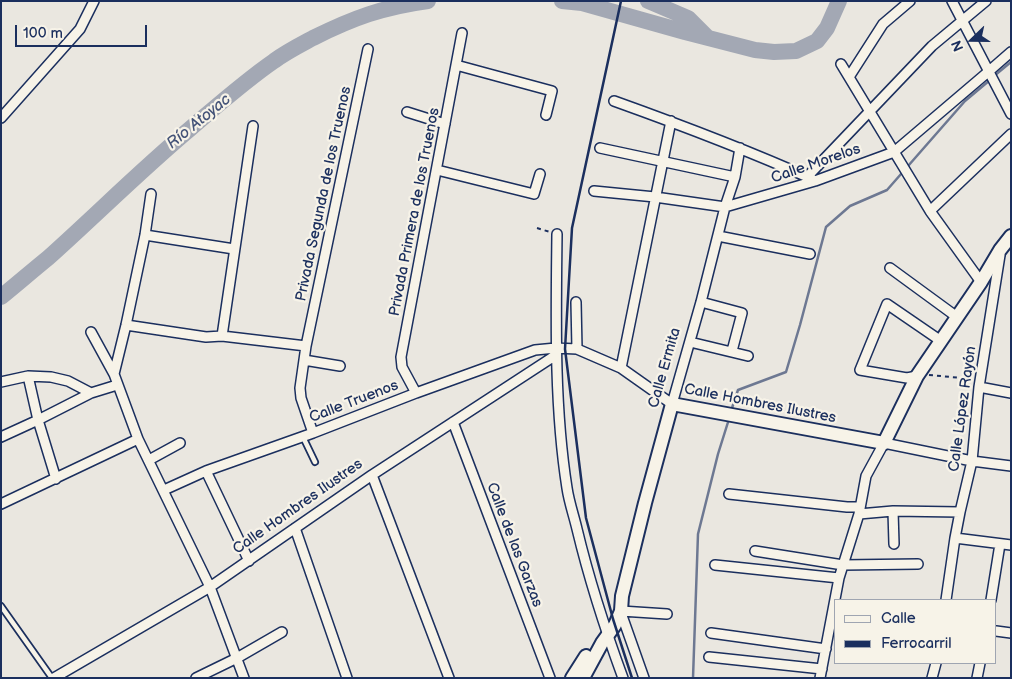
<!DOCTYPE html>
<meta charset="utf-8">
<style>
body{margin:0}
#map{position:relative;width:1012px;height:679px;overflow:hidden;background:#eae7e0;font-family:"Balsamiq Sans",sans-serif}
canvas{display:block}
.frame{position:absolute;inset:0;border:2px solid #1b2f5e;pointer-events:none}
.legend{position:absolute;left:834px;top:599px;width:162px;height:65px;box-sizing:border-box;background:#f7f3e8;border:1px solid #9fa5b1;margin:0;padding:6px 9px;list-style:none;font-size:15px;color:#1b2f5e}
.legend li{display:flex;align-items:center;gap:10px;height:25px}
.legend b{width:25px;border:1px solid #9fa5b1}
.north{position:absolute;left:947px;top:15px;width:50px;height:50px;-webkit-text-stroke:4px #f7f3e8;paint-order:stroke;rotate:248deg;font-size:14px;font-weight:700;line-height:20px;text-align:center;color:#1b2f5e}
.north::after{content:'';display:block;margin:auto;width:18px;height:22px;background:#1b2f5e;clip-path:polygon(50% 0,100% 100%,50% 72%,0 100%)}
.scale{position:absolute;left:15px;top:25px;width:132px;height:22px;box-sizing:border-box;border:2px solid #1b2f5e;border-top:0;padding-left:6px;font-size:15px;line-height:18px;white-space:nowrap;color:#1b2f5e;-webkit-text-stroke:4px #f7f3e8;paint-order:stroke}
</style>
<div id="map">
<canvas width="1012" height="679"></canvas>
<div class="frame"></div>
<ul class="legend">
<li><b style="height:6px;background:#f7f3e8"></b>Calle</li>
<li><b style="height:6px;background:#1b2f5e"></b>Ferrocarril</li>
</ul>
<div class="north">N</div>
<div class="scale">100 m</div>
</div>
<script>
const ctx = document.querySelector('canvas').getContext('2d');
ctx.lineJoin = 'round';
function trace(path, color, width, dash) { ctx.strokeStyle = color; ctx.lineWidth = width; ctx.lineCap = dash ? 'butt' : 'round'; ctx.setLineDash(dash || []); ctx.stroke(path); }
function write(font, color, halo, rows, align = 'center') {
  ctx.font = font + ' "Balsamiq Sans",sans-serif'; ctx.lineWidth = 4.5; ctx.setLineDash([]); ctx.textBaseline = 'middle'; ctx.strokeStyle = halo; ctx.fillStyle = color; for (const [text, x, y, turn = 0] of rows) {
    ctx.save(); ctx.translate(x, y); ctx.rotate((+turn || 0) * Math.PI / 180); ctx.textAlign = isNaN(turn) ? turn : align; if (halo) ctx.strokeText(text, 0, 0); ctx.fillText(text, 0, 0); ctx.restore();
  }
}
const stream = new Path2D(`
 M994,76L1011,62
 M731,411L738,390L786,372L800,325L826,227L850,206L887,190L965,101L990,80
 M693,678L698,534L718,454L729,419`);
const river = new Path2D(`
 M562,1L582,3L685,32L755,50L774,52L796,51L817,41L827,28L839,1
 M648,1L688,18L707,37
 M1,297C17,284 32,271 48,258C96,215 142,169 191,128C218,105 245,81 274,61C286,52 300,45 313,38C353,18 383,7 428,1`);
const path = new Path2D(`
 M537,228L550,232
 M929,375L972,379`);
const lane = new Path2D(`
 M303,437L315,462
 M1,606L52,678`);
const street = new Path2D(`
 M952,1L1011,114
 M841,64L930,211L981,282
 M456,65L552,91L546,115
 M849,77L883,24L910,1
 M614,101C681,125 747,150 812,179
 M407,112L445,124
 M1,118L80,29L94,1
 M600,148L735,177
 M437,170L534,194L540,174
 M807,177L932,46L986,1
 M594,191L655,197L725,207L815,181L894,152L988,72L1011,52
 M930,211L1011,134
 M557,234C556,318 554,405 567,488C569,502 574,516 577,529C589,579 605,629 623,678
 M145,235L234,249
 M718,236L810,254
 M890,268L957,317
 M576,302L577,349
 M701,302L742,313L732,351
 M126,325L206,337L222,336L306,346
 M91,332L114,374L138,439L210,587L244,678
 M222,336L253,126
 M690,342L748,356
 M304,360L340,366
 M621,368L671,121
 M114,374L126,325L145,235L151,194
 M28,376L38,420L56,479
 M917,376L907,378L860,370L887,304L941,341
 M1,382L28,376L51,377L68,381L91,393
 M979,387L1011,393
 M416,393L402,367L401,357L462,33
 M453,422L550,678
 M313,433L301,398L300,388L306,346L368,49
 M1,437L38,420L91,393L117,385
 M149,460L180,443
 M206,471L249,561
 M372,475L449,678
 M164,490L206,471L313,433L416,393L535,350L556,348L577,349L621,368L672,404L701,302L725,207L735,177L740,148
 M729,494L847,507H860
 M1,504L138,439
 M893,511L894,544
 M859,514L893,511L960,512
 M295,528L347,678
 M955,538L1011,545
 M755,551L843,565L918,564
 M715,565L839,578
 M946,600L955,538L960,512L972,461L979,387L1000,255
 M991,600L1000,544
 M620,610L644,678
 M621,611L667,614
 M996,631L1011,633
 M711,633L826,649
 M709,657L822,669
 M54,678L210,587L372,475L556,355
 M196,678L237,658L282,632
 M820,678L839,578L859,514L866,476L884,443L972,461L1011,466
 M932,678L936,663
 M977,678L980,663`);
const secondary = new Path2D(`
 M572,678L586,656
 M583,678L602,643L615,625L621,611L622,596L645,503L672,404L884,443L917,376L981,282L1000,250L1011,236`);
const rail = new Path2D(`
 M621,1L572,228L565,349L586,518L613,619L632,678`);
const streetNames = [
 ["Calle Morelos",816,164,-19],
 ["Privada Segunda de los Truenos",324,194,-78],
 ["Privada Primera de los Truenos",415,212,-79],
 ["Calle Ermita",665,368,-74],
 ["Calle Truenos",354,402,-21],
 ["Calle Hombres Ilustres",760,404,11],
 ["Calle López Rayón",963,409,-82],
 ["Calle Hombres Ilustres",298,507,-35],
 ["Calle de las Garzas",514,545,69]
];
const waterNames = [
 ["Río Atoyac",199,122,-39]
];
trace(stream, '#6d7892', 2.5);
trace(river, '#a3a8b4', 16);
trace(lane, '#1b2f5e', 8);
trace(street, '#1b2f5e', 12);
trace(secondary, '#1b2f5e', 16);
trace(path, '#1b2f5e', 2, [4, 4]);
trace(lane, '#f7f3e8', 4.5);
trace(street, '#f7f3e8', 9);
trace(secondary, '#f7f3e8', 12);
trace(rail, '#1b2f5e', 2.5);
write('15px', '#1b2f5e', '#f7f3e8', streetNames);
write('italic 16px', '#445378', '#f7f3e8', waterNames);
</script>
